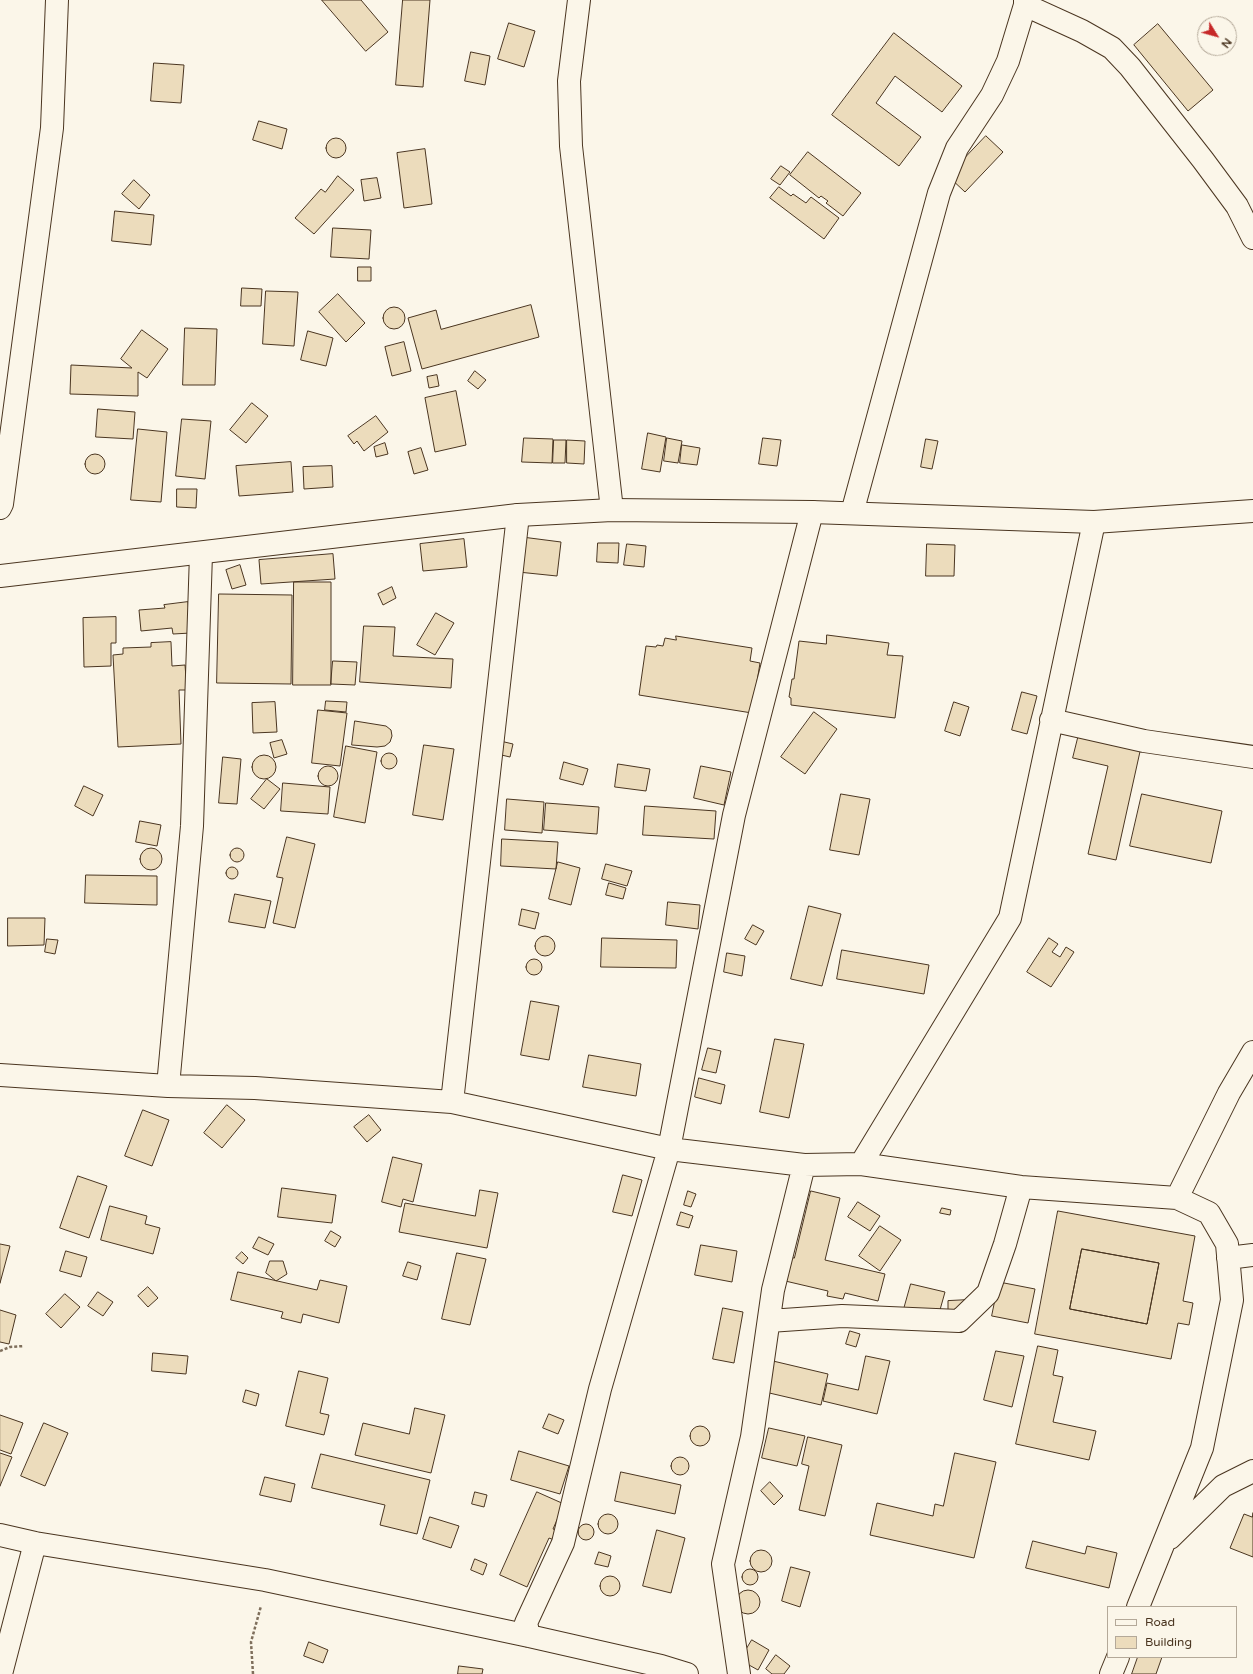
<!DOCTYPE html>
<style>
body{margin:0}
#map{position:relative;width:1253px;height:1674px;overflow:hidden;background:#fbf6e9;font-family:"Varela Round",sans-serif}
canvas{display:block}
.legend{position:absolute;left:1107px;top:1606px;width:130px;height:52px;box-sizing:border-box;background:#fbf6e9;border:1px solid #b4a999;margin:0;padding:5px 7px;list-style:none;font-size:12px;color:#4a3520}
.legend li{display:flex;align-items:center;gap:8px;height:20px}
.legend b{width:20px;border:1px solid #b4a999}
.north{position:absolute;left:1197px;top:16px;width:40px;height:40px;box-sizing:border-box;background:#fbf6e9;border:1px solid #b4a999;border-radius:50%;rotate:127deg;font-size:11px;font-weight:700;line-height:16px;text-align:center;color:#4a3520}
.north::after{content:'';display:block;margin:auto;width:14px;height:18px;background:#c62828;clip-path:polygon(50% 0,100% 100%,50% 72%,0 100%)}
</style>
<div id="map">
<canvas width="1253" height="1674"></canvas>
<ul class="legend">
<li><b style="height:5px;background:#fbf6e9"></b>Road</li>
<li><b style="height:11px;background:#ecdcbc"></b>Building</li>
</ul>
<div class="north">N</div>
</div>
<script>
const ctx = document.querySelector('canvas').getContext('2d');
ctx.lineJoin = 'round';
function fillPath(path, color) { ctx.fillStyle = color; ctx.fill(path, 'evenodd'); }
function trace(path, color, width, dash) { ctx.strokeStyle = color; ctx.lineWidth = width; ctx.lineCap = dash ? 'butt' : 'round'; ctx.setLineDash(dash || []); ctx.stroke(path); }
const building = new Path2D(`
 M322,0H361L388,32L366,51Z
 M403,0H430L423,87L396,85Z
 M509,23L535,31L524,67L498,59Z
 M1158,24L1213,90L1188,111L1134,45Z
 M894,33L962,86L942,112L895,76L876,103L921,137L899,166L832,115Z
 M471,52L490,56L485,85L465,81Z
 M154,63L184,65L181,103L151,101Z
 M259,121L287,129L282,149L253,140Z
 M986,136L1003,152L965,192L948,176Z
 M326 148a10 10 0 1 1 20 0a10 10 0 1 1-20 0Z
 M425,149L432,204L404,208L397,153Z
 M808,152L861,193L843,216L826,203L828,201L821,196L819,198L790,175Z
 M781,166L790,172L780,185L771,179Z
 M338,176L354,190L314,234L295,218L321,189L325,192Z
 M377,178L381,198L364,201L361,180Z
 M134,180L150,195L139,209L122,194Z
 M779,187L791,196L793,194L806,203L811,197L839,218L824,239L770,198Z
 M115,211L154,215L151,245L112,241Z
 M333,228L371,230L369,259L331,257Z
 M358,267H371V281H358Z
 M242,288L262,289L261,306H241Z
 M266,291L298,292L294,346L263,344Z
 M338,294L365,323L346,342L319,312Z
 M531,305L539,337L422,369L408,318L436,310L441,329Z
 M383 318a11 11 0 1 1 22 0a11 11 0 1 1-22 0Z
 M185,328L217,329L215,385H183Z
 M142,330L168,349L147,378L138,372V396L70,394L71,365L132,368L121,359Z
 M308,331L333,338L326,366L301,360Z
 M404,342L411,371L392,376L385,347Z
 M475,371L486,380L478,389L468,381Z
 M437,375L439,386L429,388L427,377Z
 M456,391L466,445L435,452L425,398Z
 M252,403L268,416L246,443L230,430Z
 M98,409L135,412L133,439L96,437Z
 M376,416L388,432L364,451L357,441L354,444L348,436Z
 M182,419L211,421L205,479L176,476Z
 M138,429L167,432L161,502L131,500Z
 M648,433L666,437L660,472L642,469Z
 M524,438L553,439L552,463L522,462Z
 M667,438L682,441L678,463L664,461Z
 M763,438L781,440L777,466L759,464Z
 M926,439L938,441L932,469L921,467Z
 M554,440H566L565,463H553Z
 M567,440L585,441L584,464L567,463Z
 M385,443L388,454L376,457L374,447Z
 M682,445L700,448L697,465L680,463Z
 M421,448L428,470L414,474L408,452Z
 M85 464a10 10 0 1 1 20 0a10 10 0 1 1-20 0Z
 M291,462L293,492L239,496L236,466Z
 M332,466L333,487L304,489L303,467Z
 M177,489H197L196,508L177,507Z
 M522,537L561,542L557,576L518,572Z
 M464,539L467,567L423,571L420,544Z
 M598,543H619L618,563L597,562Z
 M627,544L646,546L644,567L624,565Z
 M927,544L955,545L954,576H926Z
 M333,554L335,579L261,584L259,560Z
 M240,565L246,585L232,589L226,570Z
 M294,582H331V685H293Z
 M392,587L396,598L383,605L378,594Z
 M219,594L292,595L291,684L217,683Z
 M188,602L191,633L173,634L172,628L141,631L139,610L165,608L164,605Z
 M436,613L454,623L435,655L417,645Z
 M116,617V643H111V666L84,667L83,618Z
 M364,626L395,627L393,656L453,659L451,688L360,682Z
 M827,635L889,643L887,655L903,656L895,718L791,705V698L789,697L792,679H794L799,641L826,644Z
 M676,636L752,648L750,661L760,663L752,713L639,695L646,646L656,647L657,645L663,646L665,638L676,640Z
 M171,642L172,666L185,665L187,690H179L181,744L118,747L113,655L123,654V648L151,647V643Z
 M333,661L357,662L355,685L331,684Z
 M1022,692L1037,696L1027,734L1012,730Z
 M326,701L347,702L346,712L325,710Z
 M275,702L277,732L253,733L252,703Z
 M954,702L969,707L960,736L945,731Z
 M318,710L347,713L340,766L312,763Z
 M814,712L837,729L805,774L781,757Z
 M355,721L386,726L391,730L392,736L390,742L385,746L377,747L352,745Z
 M1079,734L1141,747L1116,860L1088,854L1108,766L1073,758Z
 M282,740L287,754L274,758L270,743Z
 M496,740L513,744L510,757L493,753Z
 M424,745L454,749L443,820L413,815Z
 M346,746L377,752L365,823L334,817Z
 M381 761a8 8 0 1 1 16 0a8 8 0 1 1-16 0Z
 M252 767a12 12 0 1 1 24 0a12 12 0 1 1-24 0Z
 M223,757L241,759L237,804L219,803Z
 M564,762L588,769L583,785L560,779Z
 M618,764L650,769L646,791L615,787Z
 M701,766L731,772L724,805L694,798Z
 M318 776a10 10 0 1 1 20 0a10 10 0 1 1-20 0Z
 M267,779L280,789L264,809L251,799Z
 M283,783L330,787L328,814L281,811Z
 M84,786L103,795L93,816L75,806Z
 M841,794L870,799L859,855L830,850Z
 M1142,794L1222,811L1211,863L1130,846Z
 M507,799L544,802L542,833L505,830Z
 M546,803L599,807L597,834L544,830Z
 M645,806L716,811L714,839L643,835Z
 M140,821L161,825L157,846L136,842Z
 M287,837L315,844L295,928L273,923L283,878L277,877Z
 M502,839L558,842L556,869L501,866Z
 M230 855a7 7 0 1 1 14 0a7 7 0 1 1-14 0Z
 M140 859a11 11 0 1 1 22 0a11 11 0 1 1-22 0Z
 M558,862L580,868L571,905L549,899Z
 M606,864L632,871L627,886L602,879Z
 M226 873a6 6 0 1 1 12 0a6 6 0 1 1-12 0Z
 M86,875L157,876V905L85,903Z
 M609,883L626,888L623,899L606,895Z
 M235,894L271,901L265,928L229,922Z
 M668,902L700,905L698,929L666,925Z
 M809,906L841,914L822,986L791,979Z
 M522,909L539,913L535,929L519,925Z
 M8,918H45L44,945L8,946Z
 M753,925L764,931L756,945L745,939Z
 M535 946a10 10 0 1 1 20 0a10 10 0 1 1-20 0Z
 M602,938L677,940L676,968L601,967Z
 M1049,938L1058,944L1052,952L1060,957L1066,947L1074,952L1051,987L1027,972Z
 M47,939L58,940L55,954L45,952Z
 M842,950L929,965L924,994L837,979Z
 M727,953L745,956L742,976L724,972Z
 M526 967a8 8 0 1 1 16 0a8 8 0 1 1-16 0Z
 M531,1001L559,1006L549,1060L521,1055Z
 M775,1039L804,1044L789,1118L760,1112Z
 M708,1048L721,1051L716,1073L702,1070Z
 M589,1055L641,1064L636,1096L583,1087Z
 M699,1078L725,1085L721,1104L695,1097Z
 M227,1105L245,1120L222,1148L204,1133Z
 M143,1110L169,1120L152,1166L125,1156Z
 M369,1115L381,1130L367,1142L354,1127Z
 M393,1157L422,1164L413,1202L403,1199L401,1207L382,1202Z
 M623,1175L642,1180L632,1216L613,1212Z
 M78,1176L107,1186L89,1238L60,1228Z
 M282,1188L336,1195L332,1223L278,1217Z
 M480,1190L498,1193L487,1248L399,1232L405,1203L475,1216Z
 M688,1191L696,1194L691,1207L684,1205Z
 M811,1191L840,1198L825,1260L885,1274L878,1301L845,1293L843,1299L827,1296L828,1291L781,1280L786,1256L794,1258Z
 M858,1202L880,1216L870,1231L848,1217Z
 M110,1206L147,1216L145,1224L160,1228L153,1254L101,1240Z
 M942,1208L951,1210L950,1215L940,1213Z
 M1058,1211L1195,1236L1183,1301L1193,1303L1189,1325L1178,1323L1171,1359L1035,1334ZM1082,1249L1159,1263L1147,1324L1070,1309Z
 M681,1212L693,1216L689,1228L677,1225Z
 M880,1226L901,1240L880,1271L859,1256Z
 M331,1231L341,1237L335,1247L325,1241Z
 M259,1237L274,1244L268,1255L253,1248Z
 M0,1244L10,1246L0,1283Z
 M701,1245L737,1251L732,1282L695,1275Z
 M1082,1249L1159,1263L1147,1324L1070,1309Z
 M66,1251L87,1257L81,1277L60,1271Z
 M242,1252L248,1258L243,1264L236,1258Z
 M457,1253L486,1259L470,1325L442,1319Z
 M270,1261H283L287,1274L276,1281L266,1273Z
 M408,1262L421,1266L417,1280L403,1276Z
 M238,1272L317,1290L320,1280L347,1286L339,1323L303,1314L301,1323L281,1318L283,1312L231,1300Z
 M999,1282L1035,1289L1028,1323L992,1316Z
 M911,1284L945,1292L938,1317L904,1309Z
 M148,1287L158,1298L148,1307L138,1296Z
 M98,1292L113,1302L103,1316L88,1306Z
 M65,1294L80,1307L61,1328L46,1314Z
 M968,1300L969,1309L948,1310V1301Z
 M723,1308L743,1312L734,1363L713,1359Z
 M0,1310L16,1315L9,1344L0,1342Z
 M850,1331L860,1334L856,1347L846,1344Z
 M1038,1346L1058,1350L1053,1375L1063,1377L1053,1422L1096,1431L1089,1460L1016,1444Z
 M996,1351L1024,1356L1012,1407L984,1400Z
 M153,1353L188,1356L186,1374L152,1371Z
 M866,1356L890,1361L877,1414L823,1401L827,1383L858,1390Z
 M773,1361L828,1374L821,1405L765,1392Z
 M299,1371L328,1378L320,1413L329,1415L324,1435L286,1426Z
 M246,1390L259,1394L256,1406L243,1402Z
 M415,1408L445,1415L431,1473L355,1455L363,1423L409,1434Z
 M549,1414L564,1420L558,1434L543,1428Z
 M0,1415L23,1423L11,1454L0,1450Z
 M44,1423L68,1433L45,1486L21,1476Z
 M690 1436a10 10 0 1 1 20 0a10 10 0 1 1-20 0Z
 M769,1428L805,1436L797,1466L762,1458Z
 M808,1437L842,1445L825,1516L799,1510L809,1466L802,1464Z
 M519,1451L569,1466L560,1494L511,1480Z
 M0,1453L12,1457L0,1486Z
 M955,1453L996,1462L974,1558L870,1535L877,1503L933,1516L935,1504L943,1506Z
 M321,1454L430,1480L417,1534L380,1525L385,1505L312,1488Z
 M671 1466a9 9 0 1 1 18 0a9 9 0 1 1-18 0Z
 M621,1472L681,1485L675,1514L615,1501Z
 M265,1477L295,1484L291,1502L260,1495Z
 M770,1482L783,1496L774,1505L761,1491Z
 M475,1492L487,1495L484,1507L472,1504Z
 M537,1492L564,1504L553,1529L558,1531L554,1540L549,1538L527,1587L500,1575Z
 M1253,1513V1557L1230,1548L1244,1514L1252,1517Z
 M598 1524a10 10 0 1 1 20 0a10 10 0 1 1-20 0Z
 M430,1517L459,1526L451,1548L423,1539Z
 M578 1532a8 8 0 1 1 16 0a8 8 0 1 1-16 0Z
 M657,1530L685,1538L671,1593L643,1586Z
 M1033,1541L1085,1554L1087,1546L1117,1553L1109,1588L1026,1568Z
 M750 1561a11 11 0 1 1 22 0a11 11 0 1 1-22 0Z
 M599,1552L611,1556L608,1567L595,1564Z
 M475,1559L487,1564L483,1575L471,1570Z
 M791,1567L810,1572L800,1607L782,1601Z
 M742 1577a8 8 0 1 1 16 0a8 8 0 1 1-16 0Z
 M600 1586a10 10 0 1 1 20 0a10 10 0 1 1-20 0Z
 M736 1602a12 12 0 1 1 24 0a12 12 0 1 1-24 0Z
 M752,1640L769,1650L758,1670L740,1660Z
 M309,1642L328,1650L323,1663L304,1656Z
 M776,1655L790,1666L784,1674H772L766,1669Z
 M1138,1657H1162L1156,1674H1132Z
 M459,1666L483,1669L482,1674H458Z`);
const path = new Path2D(`
 M0,1351L10,1347L24,1346
 M253,1674L251,1642L261,1606`);
const minor = new Path2D(`
 M579,0L569,81L571,146L612,510
 M1025,5L1082,31L1112,48L1130,67L1203,160L1237,206L1253,238
 M0,508L2,504L52,128L57,0
 M852,513L939,193L957,148L992,95L1008,61L1025,5V0
 M1051,720L1144,741L1253,757
 M0,1075L168,1086L255,1088L452,1102L669,1149L804,1165L861,1164L1021,1187L1177,1198L1209,1213L1227,1244L1232,1300L1202,1448L1138,1607
 M168,1086L192,826L201,554
 M452,1102L518,515
 M861,1164L1010,918L1094,522
 M1177,1198L1229,1093L1253,1052
 M1228,1258L1253,1255
 M769,1321L842,1316L959,1321L988,1293L1005,1244L1021,1187
 M0,1535L35,1543L265,1580L529,1636L661,1666L687,1674
 M1170,1538L1223,1486L1253,1471
 M529,1636L526,1623L563,1543L600,1389L669,1149L734,815L812,512
 M1,1674L35,1543
 M739,1674L723,1564L752,1437L773,1290L804,1165
 M1111,1674L1118,1657`);
const tertiary = new Path2D(`
 M0,576L518,515L612,510L812,512L1094,522L1253,511`);
fillPath(building, '#ecdcbc');
trace(building, '#4a3520', 1);
trace(minor, '#4a3520', 24);
trace(tertiary, '#4a3520', 24);
trace(path, '#7f6f5c', 2.5, [3, 2]);
trace(minor, '#fbf6e9', 22);
trace(tertiary, '#fbf6e9', 22);
</script>
